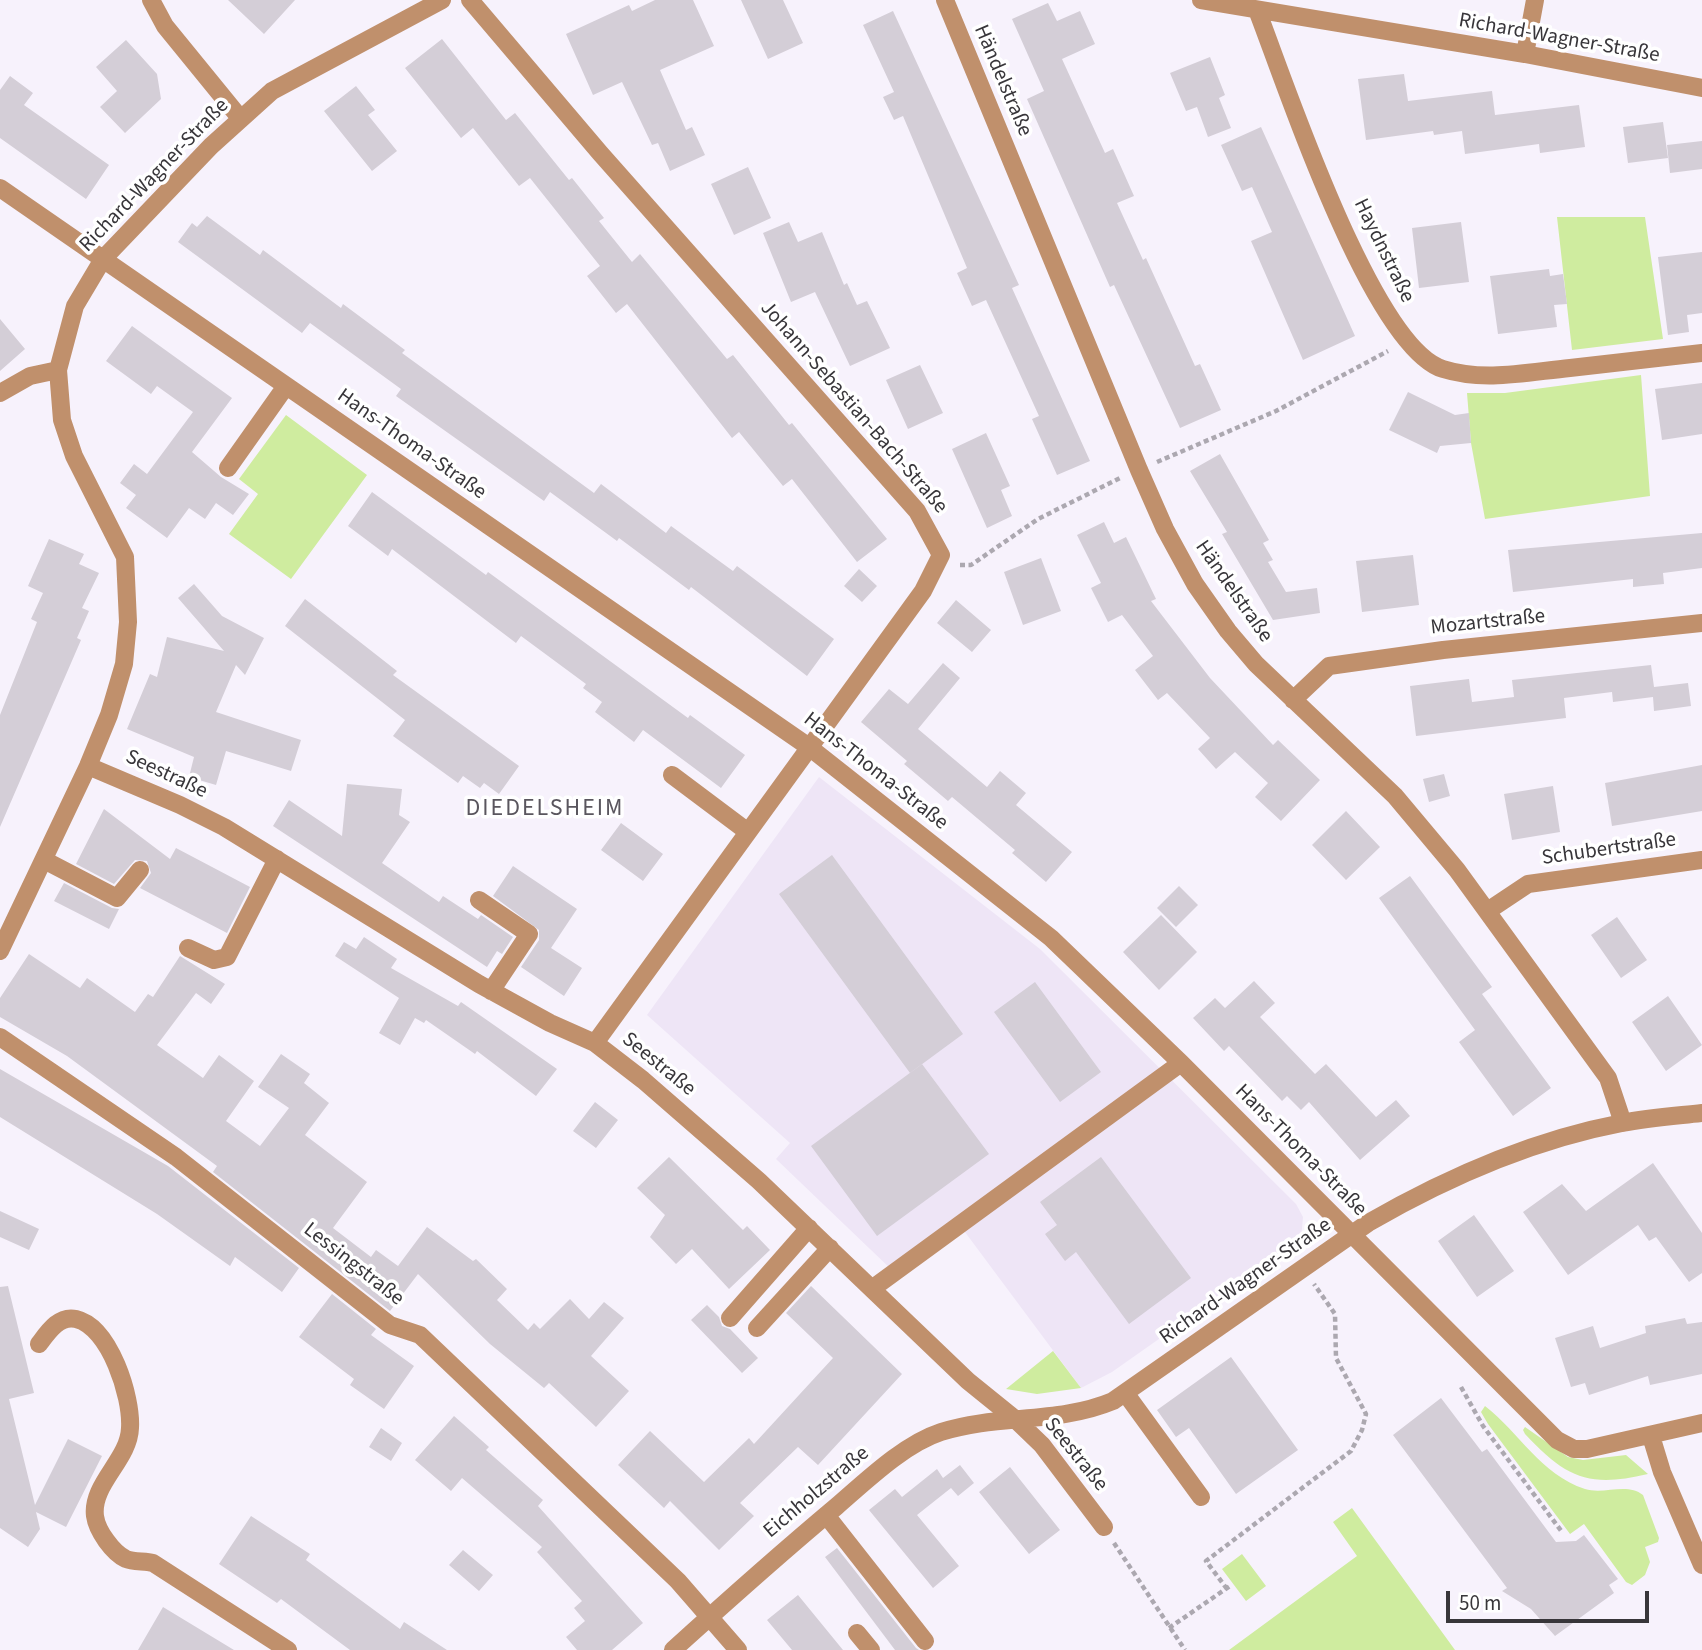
<!DOCTYPE html>
<meta charset="utf-8">
<style>
body{margin:0}
#map{position:relative;width:1702px;height:1650px;overflow:hidden;background:#f7f2fc;font-family:"Source Sans 3",sans-serif}
canvas{display:block}
.scale{position:absolute;left:1446px;top:1591px;width:203px;height:32px;box-sizing:border-box;border:4px solid #38363a;border-top:0;padding-left:9px;font-size:21px;line-height:24px;white-space:nowrap;color:#38363a;-webkit-text-stroke:5px #fff;paint-order:stroke}
</style>
<div id="map">
<canvas width="1702" height="1650"></canvas>
<div class="scale">50 m</div>
</div>
<script>
const ctx = document.querySelector('canvas').getContext('2d');
ctx.lineJoin = 'round';
function fillPath(path, color) { ctx.fillStyle = color; ctx.fill(path, 'evenodd'); }
function trace(path, color, width, dash) { ctx.strokeStyle = color; ctx.lineWidth = width; ctx.lineCap = dash ? 'butt' : 'round'; ctx.setLineDash(dash || []); ctx.stroke(path); }
function write(font, color, halo, rows, align = 'center') {
  ctx.font = font + ' "Source Sans 3",sans-serif'; ctx.lineWidth = 7; ctx.setLineDash([]); ctx.textBaseline = 'middle'; ctx.strokeStyle = halo; ctx.fillStyle = color; for (const [text, x, y, turn = 0] of rows) {
    ctx.save(); ctx.translate(x, y); ctx.rotate((+turn || 0) * Math.PI / 180); ctx.textAlign = isNaN(turn) ? turn : align; if (halo) ctx.strokeText(text, 0, 0); ctx.fillText(text, 0, 0); ctx.restore();
  }
}
const built = new Path2D(`
 M819,777L1040,949L1296,1204L1303,1217L1301,1239L1112,1372L1081,1388L959,1224L894,1272L776,1159L790,1143L647,1015Z`);
const green = new Path2D(`
 M1557,217H1645L1663,339L1572,350Z
 M1641,375L1650,496L1485,519L1471,443L1467,393H1505Z
 M286,415L367,475L291,579L229,534L258,494L239,479Z
 M1053,1351L1081,1388L1037,1394L1006,1389Z
 M1485,1406C1520,1433 1540,1474 1585,1489C1604,1495 1627,1482 1643,1495L1659,1538L1658,1542L1645,1547L1650,1562L1645,1575L1632,1585L1626,1582L1584,1524L1570,1534L1488,1424L1481,1412Z
 M1525,1427L1568,1457L1583,1460L1626,1455L1648,1474C1589,1488 1566,1478 1525,1434L1523,1430Z
 M1352,1508L1455,1650H1229L1357,1556L1333,1522Z
 M1242,1554L1266,1586L1246,1601L1222,1569Z`);
const building = new Path2D(`
 M228,0H295L264,34Z
 M655,0H693L714,46L660,70L686,130L692,127L705,155L670,171L658,143L652,145L622,82L593,95L566,34L629,5L632,11Z
 M741,0H783L803,43L768,59Z
 M1048,3L1057,21L1080,11L1095,44L1062,59L1105,153L1113,149L1134,196L1117,203L1143,260L1146,258L1195,366L1200,364L1221,410L1180,428L1114,285L1110,287L1027,99L1044,91L1012,19Z
 M893,11L1019,285L1012,288L1090,461L1057,475L1032,419L1039,416L986,300L972,306L957,273L967,268L903,116L894,120L883,97L894,92L863,25Z
 M442,39L506,120L515,113L569,180L572,178L604,218L599,221L632,262L640,254L727,359L733,355L789,425L792,423L887,539L857,562L792,479L783,486L739,432L732,438L627,304L616,313L587,276L600,266L530,178L519,186L473,128L461,138L405,68Z
 M126,40L157,74L161,99L125,133L100,107L117,91L96,67Z
 M1210,57L1225,95L1219,98L1231,128L1208,137L1197,107L1186,111L1170,73Z
 M1404,74L1408,101L1492,91L1495,115L1579,105L1585,147L1540,153L1539,144L1465,154L1462,131L1434,135L1433,131L1366,140L1358,79Z
 M10,76L33,93L24,105L109,165L86,199L0,138V90Z
 M356,86L375,110L368,115L397,151L372,171L324,111Z
 M1663,122L1668,158L1628,163L1623,127Z
 M1261,127L1355,336L1303,360L1251,241L1272,232L1252,187L1242,191L1221,145Z
 M1702,141V169L1670,173L1667,145Z
 M748,167L771,218L734,235L711,184Z
 M207,216L260,255L263,250L341,308L343,304L405,350L402,353L594,493L601,484L666,533L671,526L733,571L737,566L834,639L807,676L691,587L689,590L619,538L617,541L550,492L544,501L396,396L401,389L310,323L302,333L178,242L192,223L197,227Z
 M789,222L798,242L822,232L844,285L847,283L857,305L867,301L890,348L850,366L815,292L791,302L763,233Z
 M1461,222L1469,282L1419,288L1412,228Z
 M1702,252V313L1687,315L1689,332L1668,335L1658,257Z
 M1549,269L1550,276L1563,274L1567,304L1554,305L1557,327L1498,334L1490,276Z
 M0,319L25,349L0,371Z
 M132,326L232,398L192,452L221,477L249,494L233,515L216,503L205,519L189,508L167,538L126,508L136,495L120,483L134,464L147,474L193,412L157,386L151,394L106,361Z
 M920,365L943,413L908,429L886,380Z
 M1702,383V434L1662,440L1655,389Z
 M1408,392L1455,415L1469,413L1471,443L1440,446L1437,453L1389,430Z
 M986,433L1010,486L1001,490L1012,516L987,528L952,449Z
 M1220,454L1269,540L1263,543L1273,560L1268,562L1286,592L1317,588L1320,613L1273,620L1222,534L1227,532L1190,471Z
 M372,492L486,575L488,572L688,718L690,715L745,755L721,788L643,730L634,742L595,712L602,702L583,688L586,684L521,636L516,643L392,549L388,556L348,526Z
 M1104,522L1114,543L1126,537L1156,599L1151,601L1210,678L1273,745L1278,740L1320,780L1281,821L1255,797L1268,783L1235,752L1216,769L1198,749L1210,738L1167,693L1158,700L1135,670L1153,656L1122,615L1108,622L1091,588L1101,583L1077,535Z
 M1702,533V568L1663,573L1664,584L1633,587V579L1513,592L1508,550Z
 M49,539L84,554L79,564L99,573L82,608L89,611L77,638L81,640L0,827V715L37,622L31,619L43,593L28,586Z
 M1413,555L1419,605L1362,612L1356,561Z
 M1041,558L1061,611L1023,625L1004,572Z
 M859,569L877,586L862,602L844,586Z
 M194,584L222,616L264,638L245,675L236,665L216,712L301,740L291,771L226,751L216,785L189,777L194,757L127,729L150,674L157,677L167,637L224,651L178,598Z
 M305,599L397,671L393,675L519,766L499,794L484,783L480,788L463,776L458,783L393,736L405,720L285,626Z
 M956,600L991,630L972,652L937,623Z
 M943,663L960,678L918,729L987,787L1000,771L1026,793L1016,805L1072,852L1046,882L1012,853L1015,850L952,797L948,801L904,764L907,761L861,722L889,689L908,704Z
 M1651,665L1654,687L1688,683L1691,706L1654,711L1653,697L1613,702L1612,692L1564,698L1566,718L1416,736L1410,686L1469,679L1472,702L1514,697L1512,680Z
 M1702,765V811L1612,826L1605,783Z
 M1444,774L1450,796L1429,802L1423,779Z
 M347,784L402,789L399,815L410,822L382,863L439,902L443,896L478,919L481,915L513,937L502,954L497,951L487,967L273,826L289,800L342,836Z
 M1553,786L1560,832L1512,840L1504,794Z
 M104,809L170,859L176,848L250,887L227,933L140,888L151,873L147,861L135,860L114,884L76,864Z
 M1346,811L1380,847L1346,880L1312,845Z
 M621,823L663,854L643,881L601,850Z
 M832,855L963,1034L910,1073L779,894Z
 M513,866L577,909L551,948L582,968L564,996L521,967L539,940V930L493,896Z
 M1410,876L1492,987L1482,994L1551,1088L1513,1116L1459,1042L1475,1030L1379,898Z
 M64,883L112,908L119,909L109,929L54,901Z
 M1179,886L1198,905L1176,927L1157,908Z
 M1161,915L1197,952L1159,990L1123,952Z
 M1617,917L1647,960L1621,978L1591,935Z
 M364,937L397,959L391,968L458,1006L461,1002L557,1069L536,1096L477,1051L475,1054L426,1020L424,1023L415,1018L400,1045L379,1033L399,998L335,956L344,942L356,949Z
 M29,954L80,988L87,978L135,1012L148,994L153,997L180,956L225,984L211,1004L196,993L157,1045L203,1078L219,1055L254,1081L226,1121L260,1146L289,1108L258,1087L281,1054L310,1074L304,1083L329,1103L305,1135L367,1182L333,1228L371,1257L376,1250L398,1266L427,1227L473,1261L476,1259L507,1289L497,1300L528,1330L534,1323L540,1329L570,1299L589,1319L604,1302L624,1318L591,1356L629,1391L596,1427L549,1383L544,1388L490,1344L418,1274L390,1311L213,1172L217,1166L67,1056L0,1017V998Z
 M1254,981L1275,1003L1260,1017L1315,1074L1326,1064L1376,1117L1396,1100L1410,1116L1360,1160L1309,1102L1301,1110L1287,1096L1282,1101L1229,1046L1224,1051L1193,1018L1215,998L1225,1008Z
 M1035,982L1101,1072L1060,1102L994,1012Z
 M1668,996L1702,1045L1666,1071L1632,1022Z
 M922,1064L989,1154L877,1236L811,1146Z
 M0,1069L168,1166L299,1268L282,1292L235,1257L230,1266L157,1214L0,1117Z
 M595,1102L618,1120L596,1148L573,1131Z
 M669,1157L743,1230L747,1226L770,1250L729,1289L692,1249L676,1264L650,1237L665,1215L637,1188Z
 M1101,1157L1191,1278L1129,1324L1076,1252L1065,1261L1045,1234L1057,1225L1040,1202Z
 M1653,1163L1702,1233V1273L1689,1282L1656,1237L1649,1241L1638,1225L1568,1275L1523,1212L1562,1184L1586,1211Z
 M0,1211L39,1229L29,1250L0,1237Z
 M1474,1215L1514,1271L1477,1297L1438,1241Z
 M8,1286L34,1393L9,1399L35,1505L68,1439L102,1456L66,1527L36,1512L40,1529L28,1547L0,1528V1287Z
 M811,1286L902,1374L818,1465L798,1447L740,1503L754,1516L719,1550L670,1501L664,1508L618,1465L650,1431L704,1482L749,1438L754,1444L833,1358L786,1313Z
 M332,1294L376,1329L371,1335L414,1366L384,1409L350,1385L354,1379L299,1337Z
 M707,1305L719,1317L722,1326L730,1329L758,1358L742,1373L691,1320Z
 M1685,1318L1687,1324L1702,1322V1374L1650,1385L1648,1376L1589,1395L1585,1383L1571,1387L1555,1338L1593,1326L1600,1348L1646,1333L1645,1326Z
 M1231,1357L1298,1450L1236,1494L1189,1428L1176,1437L1157,1410Z
 M1441,1398L1482,1452L1487,1449L1556,1542L1576,1541L1584,1535L1618,1579L1609,1585L1614,1593L1555,1636L1531,1609L1502,1591L1507,1588L1393,1435Z
 M454,1416L489,1447L486,1450L543,1500L538,1506L643,1623L612,1650H577L566,1637L585,1621L574,1608L582,1601L537,1552L542,1547L462,1478L451,1491L415,1460Z
 M381,1428L402,1443L391,1461L369,1447Z
 M960,1465L974,1483L958,1496L951,1488L917,1515L959,1566L933,1588L869,1510L895,1489L902,1497L937,1469L943,1478Z
 M1010,1467L1060,1530L1029,1554L979,1492Z
 M251,1516L310,1554L306,1560L400,1629L404,1622L447,1650H350L281,1599L277,1603L219,1564Z
 M837,1548L916,1648L919,1650H895L825,1557Z
 M463,1550L493,1575L479,1591L449,1565Z
 M798,1595L843,1650H792L767,1620Z
 M163,1607L234,1650H138Z`);
const path = new Path2D(`
 M1157,462L1276,411L1388,351
 M960,565H971L1038,519L1120,478
 M1461,1387L1483,1426L1562,1532
 M1114,1543L1185,1650
 M1227,1589L1206,1561L1351,1451L1362,1430L1366,1414L1336,1358L1335,1314L1314,1284
 M1169,1628L1230,1586`);
const minor = new Path2D(`
 M151,0L165,26L240,118
 M470,0L600,153L917,511L941,555L923,591L595,1043
 M945,0L1139,470L1165,529L1195,584L1228,631L1256,664L1395,796L1457,870L1608,1078L1623,1123
 M1201,0L1525,54L1702,88
 M1257,10C1285,82 1372,347 1443,369C1484,382 1528,372 1570,368C1614,363 1658,358 1702,353
 M1525,54L1535,0
 M0,188L809,747L1051,938L1181,1063L1557,1440L1574,1449H1587L1702,1423
 M0,393L30,376L58,370
 M228,468L286,386
 M1293,700L1329,666L1443,650L1702,623
 M88,766L180,805L224,827L479,984L550,1023L595,1043L643,1080L759,1181L968,1381L1015,1419L1042,1445L1104,1527
 M672,775L748,832
 M44,860L117,898L140,870
 M479,900L529,934L491,991
 M1489,910L1528,884L1702,860
 M188,948L214,960L227,957L277,859
 M0,951L88,766L109,715L124,664L128,622L125,557L74,456L62,420L58,370L75,306L103,259L211,146L272,91L442,0
 M0,1037L176,1157L390,1325L420,1335L678,1581L738,1650
 M873,1288L1181,1063
 M730,1318L809,1228
 M757,1328L830,1248
 M39,1344C48,1332 59,1315 76,1319C110,1327 132,1397 130,1428C129,1460 91,1484 95,1516C97,1531 113,1553 126,1559C133,1562 145,1561 153,1563L288,1650
 M1126,1394L1201,1497
 M1651,1436L1662,1472L1702,1565
 M826,1515L925,1641
 M857,1633L871,1650
 M673,1650C727,1601 781,1553 837,1506C866,1481 904,1444 941,1432C997,1414 1058,1424 1113,1401L1368,1223C1446,1178 1532,1140 1622,1123C1648,1118 1675,1116 1702,1113`);
const streetNames = [
 ["Richard-Wagner-Straße",1559,39,10],
 ["Händelstraße",1002,81,67],
 ["Richard-Wagner-Straße",155,176,-46],
 ["Haydnstraße",1383,251,64],
 ["Johann-Sebastian-Bach-Straße",853,408,49],
 ["Hans-Thoma-Straße",411,445,35],
 ["Händelstraße",1233,592,55],
 ["Mozartstraße",1488,623,-6],
 ["Hans-Thoma-Straße",875,772,38],
 ["Seestraße",166,775,25],
 ["Schubertstraße",1609,850,-8],
 ["Seestraße",658,1065,39],
 ["Hans-Thoma-Straße",1300,1151,45],
 ["Lessingstraße",353,1265,38],
 ["Richard-Wagner-Straße",1246,1282,-35],
 ["Seestraße",1075,1455,51],
 ["Eichholzstraße",817,1493,-40]
];
const quarterNames = [
 ["DIEDELSHEIM",545,810]
];
fillPath(built, '#eee5f6');
fillPath(green, '#cfec9f');
fillPath(building, '#d4ced7');
trace(path, '#aca8b0', 4.5, [5, 3.5]);
trace(minor, '#c0906c', 18);
write('21px', '#38363a', '#fff', streetNames);
ctx.letterSpacing = '2px';
write('24px', '#5a565e', '#fff', quarterNames);
ctx.letterSpacing = '0px';
</script>
